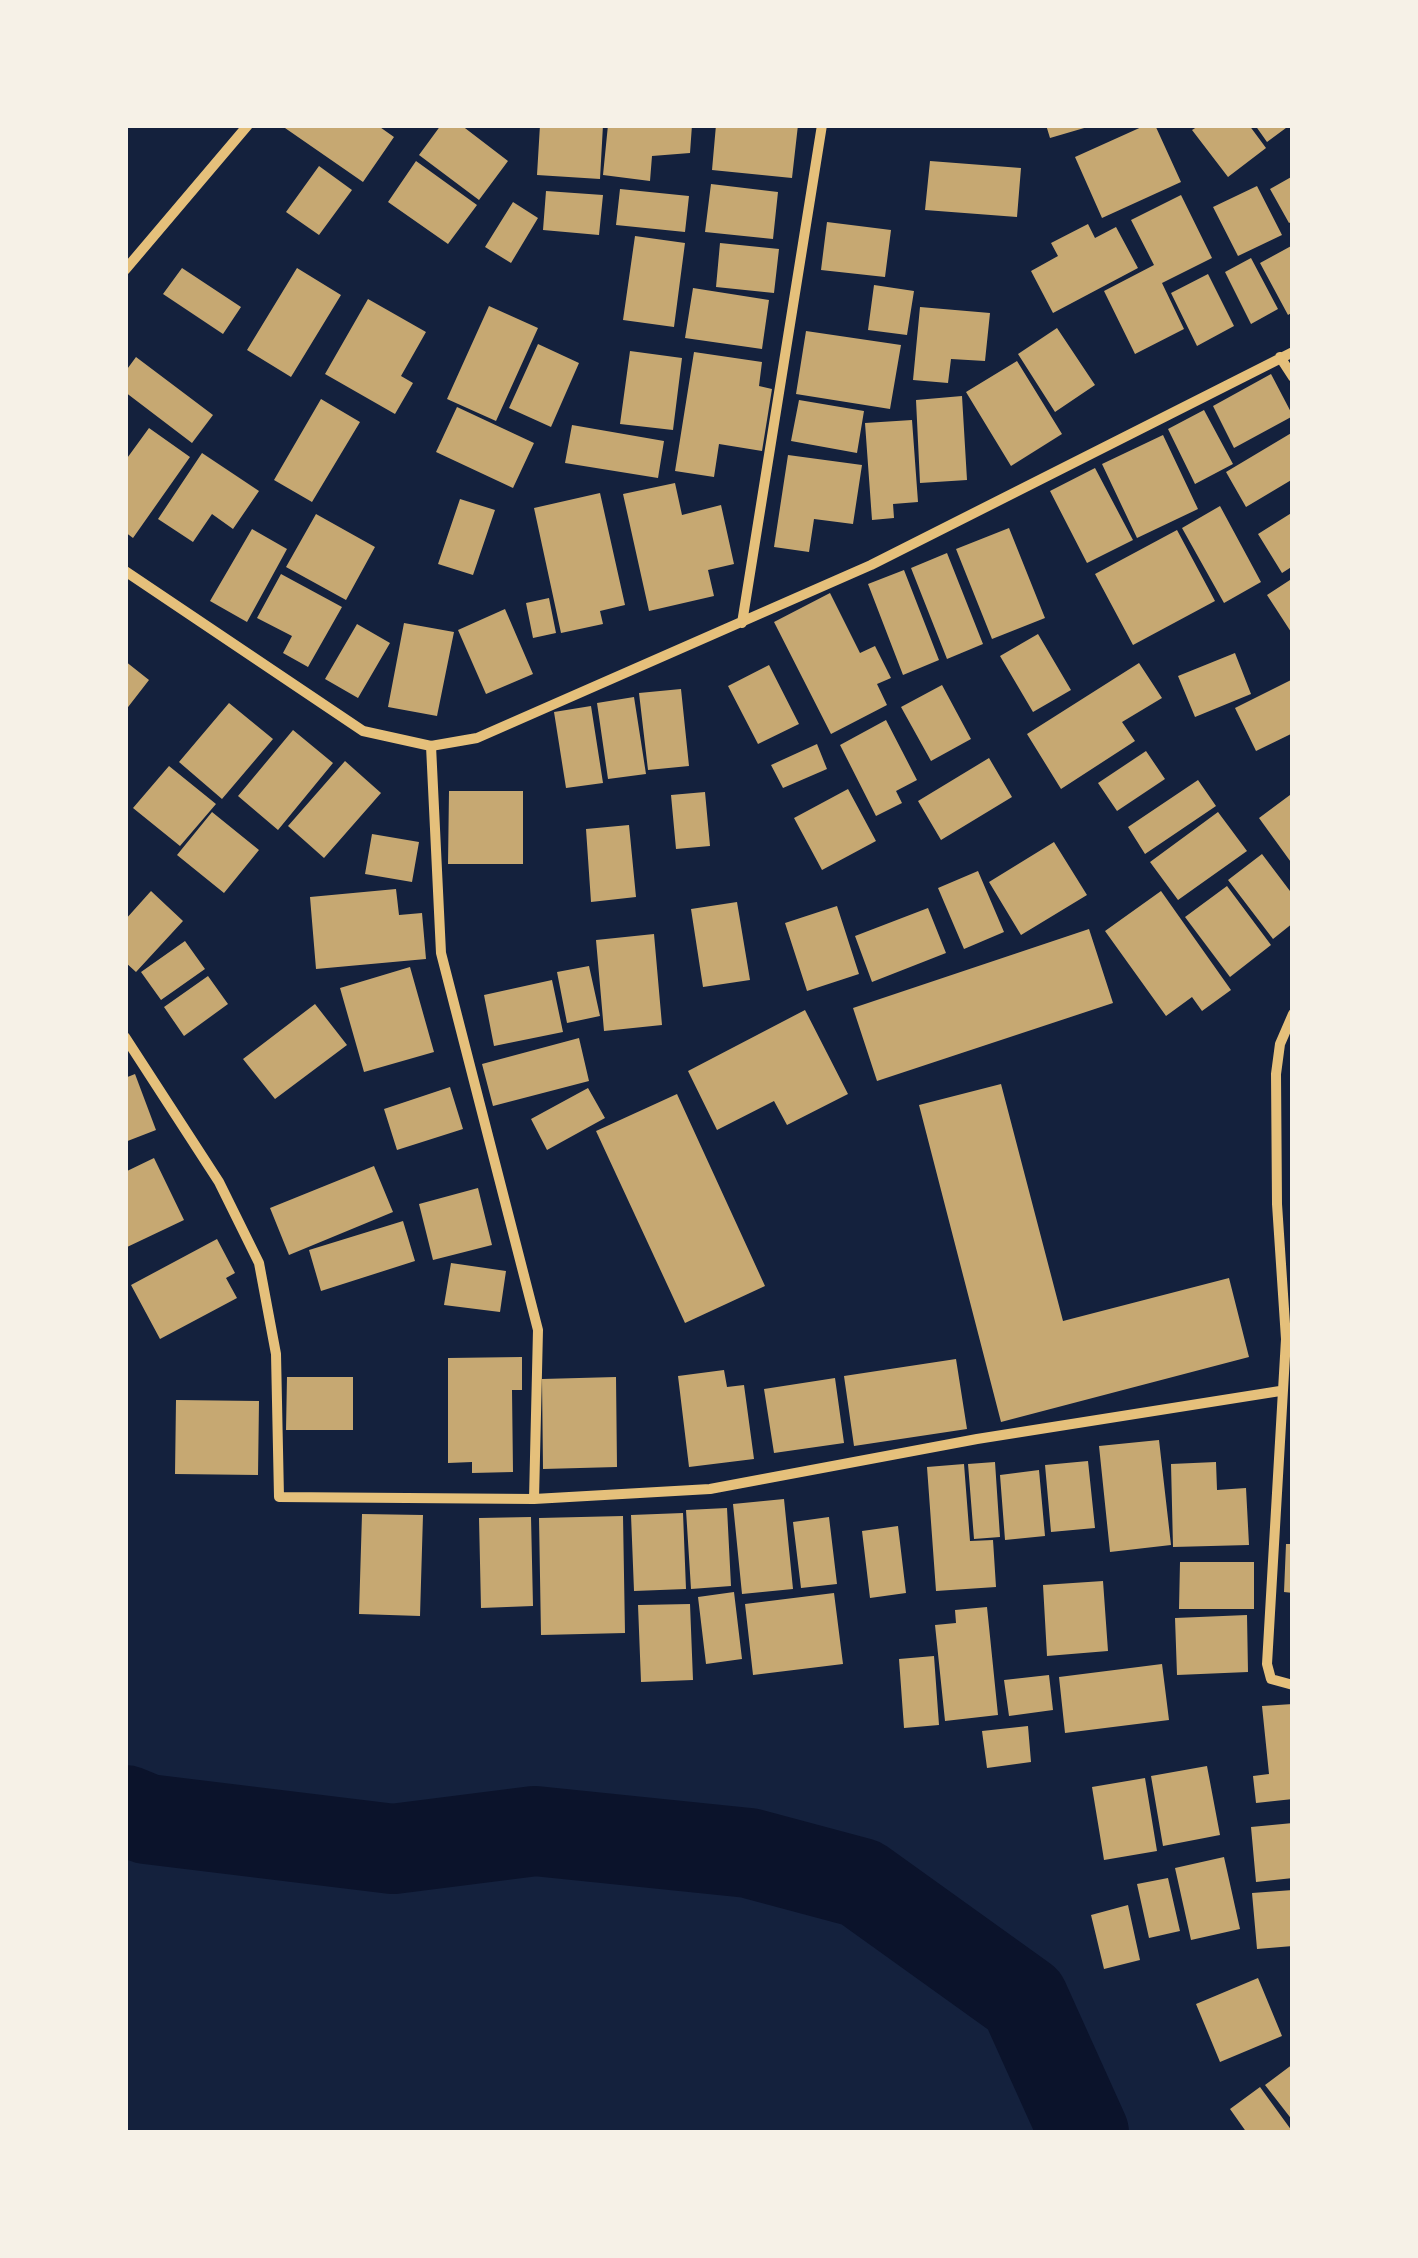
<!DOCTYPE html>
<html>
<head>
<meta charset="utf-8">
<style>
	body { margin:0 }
	#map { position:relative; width:1418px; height:2258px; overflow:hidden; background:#14213d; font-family:Lato,sans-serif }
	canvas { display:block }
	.frame { position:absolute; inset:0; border:128px solid #f6f1e7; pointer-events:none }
</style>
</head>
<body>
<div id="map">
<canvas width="1418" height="2258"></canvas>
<div class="frame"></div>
</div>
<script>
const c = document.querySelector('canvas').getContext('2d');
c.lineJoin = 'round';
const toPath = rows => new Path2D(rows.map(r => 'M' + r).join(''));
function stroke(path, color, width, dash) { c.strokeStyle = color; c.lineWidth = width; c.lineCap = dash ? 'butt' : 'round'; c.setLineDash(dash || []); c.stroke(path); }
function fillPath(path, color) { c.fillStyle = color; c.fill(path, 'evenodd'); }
stroke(toPath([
	[125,1810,147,1819,393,1849,535,1831,749,1853,861,1883,1024,2000,1084,2133]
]), '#0b132b', 90);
fillPath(toPath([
	[288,125,377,125,394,137,363,182,285,128],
	[441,125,461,125,508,161,479,200,419,155],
	[540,125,603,125,600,179,537,175],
	[608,125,692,125,690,153,652,156,650,181,603,175],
	[716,125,798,125,792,178,712,170],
	[1046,125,1091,125,1091,126,1050,138],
	[1146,125,1155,125,1181,182,1102,218,1075,157],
	[1200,125,1249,125,1266,148,1228,177,1192,130],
	[1255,125,1290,125,1267,142],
	[416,161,477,205,448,244,388,202],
	[930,161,1021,168,1017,217,925,210],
	[319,166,352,190,319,235,286,212],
	[1293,176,1293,221,1289,223,1270,189],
	[711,184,778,192,773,239,705,232],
	[1257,186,1282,235,1238,256,1213,207],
	[620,189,689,196,685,232,616,225],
	[546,191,603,195,599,235,543,230],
	[1181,195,1212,258,1162,283,1184,329,1135,354,1104,291,1154,265,1131,220],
	[513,202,538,218,511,263,485,247],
	[827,222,891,230,885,277,821,270],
	[1088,224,1095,238,1116,227,1138,268,1053,313,1031,271,1058,256,1051,243],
	[635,236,685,243,674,327,623,320],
	[720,243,779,249,774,293,716,287],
	[1293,245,1293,312,1288,315,1260,263],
	[1251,258,1278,309,1251,324,1225,272],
	[182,268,241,307,223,334,163,294],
	[297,268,341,295,291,377,247,350],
	[1208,274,1234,326,1197,346,1171,293],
	[874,285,914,291,907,335,868,330],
	[693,288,769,300,762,349,685,338],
	[368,299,426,332,401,376,413,383,395,414,325,374],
	[489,306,538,328,496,421,447,399],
	[920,307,990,313,985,361,951,359,948,383,913,380],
	[1057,328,1095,385,1055,412,1018,354],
	[806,331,901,345,890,409,796,394],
	[538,344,579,363,551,427,509,408],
	[630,351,682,358,673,430,620,424],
	[694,352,762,362,759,386,772,389,762,451,719,444,714,477,675,471],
	[136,357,213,415,192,443,125,392,125,372],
	[1017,361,1062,434,1011,466,966,392],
	[1271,374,1293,416,1234,448,1213,406],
	[962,396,967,480,920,483,916,400],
	[321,399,360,422,312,502,274,480],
	[799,400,864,411,857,453,791,441],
	[457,407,534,443,513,488,436,452],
	[1204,410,1233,464,1195,484,1168,429],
	[912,420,918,502,893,504,894,518,872,520,865,423],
	[572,425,664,441,658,478,565,463],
	[149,428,190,457,133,538,125,532,125,461],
	[1293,432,1293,479,1246,507,1226,472],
	[1163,435,1198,509,1137,538,1102,464],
	[202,453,259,491,233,529,212,514,193,542,158,519],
	[788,455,862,465,853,524,814,519,809,552,774,547],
	[1095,468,1133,540,1087,563,1050,491],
	[675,483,682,515,721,505,734,564,708,570,714,596,649,611,623,494],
	[600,493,625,605,600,611,603,624,561,633,534,508],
	[460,499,495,510,473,575,438,564],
	[1220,506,1261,582,1224,603,1182,528],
	[1293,512,1293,566,1282,573,1258,534],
	[316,514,375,547,346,600,286,567],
	[1009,528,1045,618,992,639,956,549],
	[252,529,287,549,247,622,210,601],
	[1177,530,1215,601,1133,645,1095,574],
	[947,553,983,644,947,659,911,568],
	[904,570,939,660,903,675,868,584],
	[281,574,342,607,308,667,283,653,292,636,257,618],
	[1293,578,1293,635,1267,595],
	[830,593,860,653,875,646,891,678,877,684,887,705,831,734,774,622],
	[549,598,556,633,533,638,526,603],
	[505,609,533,674,486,694,458,630],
	[404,623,454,632,437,716,388,707],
	[357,624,390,643,358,698,325,679],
	[1038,634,1071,690,1033,712,1000,656],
	[1235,653,1251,694,1195,717,1178,676],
	[125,661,149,680,125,711],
	[1139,663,1162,698,1122,722,1135,741,1061,789,1027,734],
	[769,665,799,724,758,744,728,686],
	[1293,679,1293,733,1256,751,1235,708],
	[942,685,971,739,931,761,901,707],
	[681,689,689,766,648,770,639,693],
	[634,697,646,774,608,779,597,703],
	[229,703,273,739,222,799,179,762],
	[591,706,603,783,566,788,554,712],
	[886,720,917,780,896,791,902,803,876,816,840,745],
	[293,730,333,763,278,830,238,796],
	[817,744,827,769,783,788,771,765],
	[1146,751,1165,779,1117,811,1098,783],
	[989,758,1012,797,941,840,918,801],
	[345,761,381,793,324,858,288,826],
	[169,766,216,804,180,846,133,808],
	[1198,780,1216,806,1145,854,1128,827],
	[848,789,876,841,822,870,794,818],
	[449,791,523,791,523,864,448,864],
	[705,792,710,846,676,849,671,795],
	[1290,795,1293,799,1293,865,1259,818],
	[212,812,259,850,224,893,177,855],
	[1218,812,1247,851,1178,900,1150,862],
	[629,825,636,897,591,902,586,829],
	[372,834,419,842,412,882,365,874],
	[1054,842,1087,895,1021,935,989,882],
	[1262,854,1293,895,1293,923,1273,939,1228,880],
	[978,871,1004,932,964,949,938,888],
	[1227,886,1271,945,1230,977,1185,917],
	[396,889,399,915,422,913,426,959,316,969,310,897],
	[151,891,183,921,136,972,125,962,125,920],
	[1161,891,1231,990,1202,1011,1192,997,1166,1016,1105,931],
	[737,902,750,980,703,987,691,909],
	[837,906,859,974,807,991,785,923],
	[928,908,946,953,872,982,855,936],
	[1089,929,1113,1003,877,1081,853,1008],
	[654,934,662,1025,604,1031,596,940],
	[185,941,205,969,161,1000,141,972],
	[589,966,600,1016,567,1023,557,972],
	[410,967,434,1052,364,1072,340,988],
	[208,976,228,1004,184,1036,164,1007],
	[552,980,563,1032,494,1046,484,995],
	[315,1004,347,1045,275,1099,243,1059],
	[805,1010,848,1094,787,1125,774,1101,717,1130,688,1071],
	[579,1038,589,1081,493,1106,482,1064],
	[135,1074,156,1130,125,1142,125,1078],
	[1001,1084,1063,1321,1229,1278,1249,1357,1001,1422,919,1105],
	[450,1087,463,1129,397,1150,384,1109],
	[588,1088,605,1118,547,1150,531,1119],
	[677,1094,765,1286,685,1323,596,1131],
	[154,1158,184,1220,125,1248,125,1172],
	[374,1166,393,1212,289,1255,270,1208],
	[478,1188,492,1245,433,1260,419,1204],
	[403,1221,415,1261,321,1291,309,1250],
	[217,1239,235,1273,226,1278,237,1298,160,1339,131,1285],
	[451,1263,506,1271,500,1312,444,1305],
	[522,1357,522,1390,512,1390,513,1472,472,1473,472,1462,448,1463,448,1358],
	[956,1359,967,1429,854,1446,844,1376],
	[724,1370,727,1387,744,1385,754,1459,689,1467,678,1376],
	[287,1377,353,1377,353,1430,286,1430],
	[616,1377,617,1467,543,1469,542,1379],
	[835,1378,844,1443,774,1453,764,1389],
	[176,1400,259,1401,258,1475,175,1474],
	[1159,1440,1171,1545,1110,1552,1099,1446],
	[1088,1461,1095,1528,1051,1532,1045,1465],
	[995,1462,1000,1537,974,1539,968,1464],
	[1216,1462,1217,1490,1246,1488,1249,1545,1173,1547,1171,1464],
	[964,1464,970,1541,993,1540,996,1587,936,1591,927,1467],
	[1039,1470,1045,1536,1005,1540,1000,1475],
	[784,1499,793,1589,742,1594,733,1504],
	[727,1508,731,1586,691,1589,686,1510],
	[683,1513,686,1589,634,1591,631,1515],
	[362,1514,423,1515,420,1616,359,1614],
	[623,1516,625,1633,541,1635,539,1518],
	[531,1517,533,1606,481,1608,479,1518],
	[829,1517,837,1584,801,1588,793,1522],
	[898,1526,906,1593,870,1598,862,1531],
	[1286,1544,1293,1544,1293,1593,1284,1592],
	[1180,1562,1254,1562,1254,1609,1179,1609],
	[1103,1581,1108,1651,1047,1656,1043,1585],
	[734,1592,742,1659,706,1664,698,1597],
	[834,1593,843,1664,753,1675,745,1604],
	[690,1604,693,1680,641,1682,638,1605],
	[987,1607,998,1715,945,1721,935,1625,956,1623,955,1610],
	[1247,1615,1248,1672,1177,1675,1175,1618],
	[934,1656,939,1725,904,1728,899,1659],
	[1162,1664,1169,1720,1065,1733,1059,1677],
	[1049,1675,1053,1710,1009,1716,1004,1680],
	[1293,1704,1293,1799,1256,1803,1253,1776,1269,1774,1262,1706],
	[1028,1726,1031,1762,987,1768,982,1731],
	[1207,1766,1220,1835,1163,1846,1151,1776],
	[1145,1778,1157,1851,1104,1860,1092,1787],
	[1293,1823,1293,1878,1256,1882,1251,1827],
	[1224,1857,1240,1929,1191,1940,1175,1868],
	[1168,1878,1180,1931,1149,1938,1137,1884],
	[1293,1890,1293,1946,1257,1949,1252,1893],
	[1128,1905,1140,1960,1104,1969,1091,1915],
	[1258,1978,1282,2036,1220,2062,1196,2004],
	[1293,2064,1293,2121,1265,2085],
	[1260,2087,1292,2131,1289,2133,1247,2133,1230,2109]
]), '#c6a872');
stroke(toPath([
	[125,270,248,125],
	[1280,357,1293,377],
	[125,571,363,731,431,746,477,738,871,565,1293,352],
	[742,623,822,125],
	[431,746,441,953,538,1330,534,1499],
	[1293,1014,1280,1044,1276,1074,1277,1204,1286,1339,1267,1664,1271,1679,1293,1685],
	[125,1037,219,1182,259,1263,276,1354,279,1497,534,1499,710,1489,977,1439,1280,1391]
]), '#e5c07b', 10);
</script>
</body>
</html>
